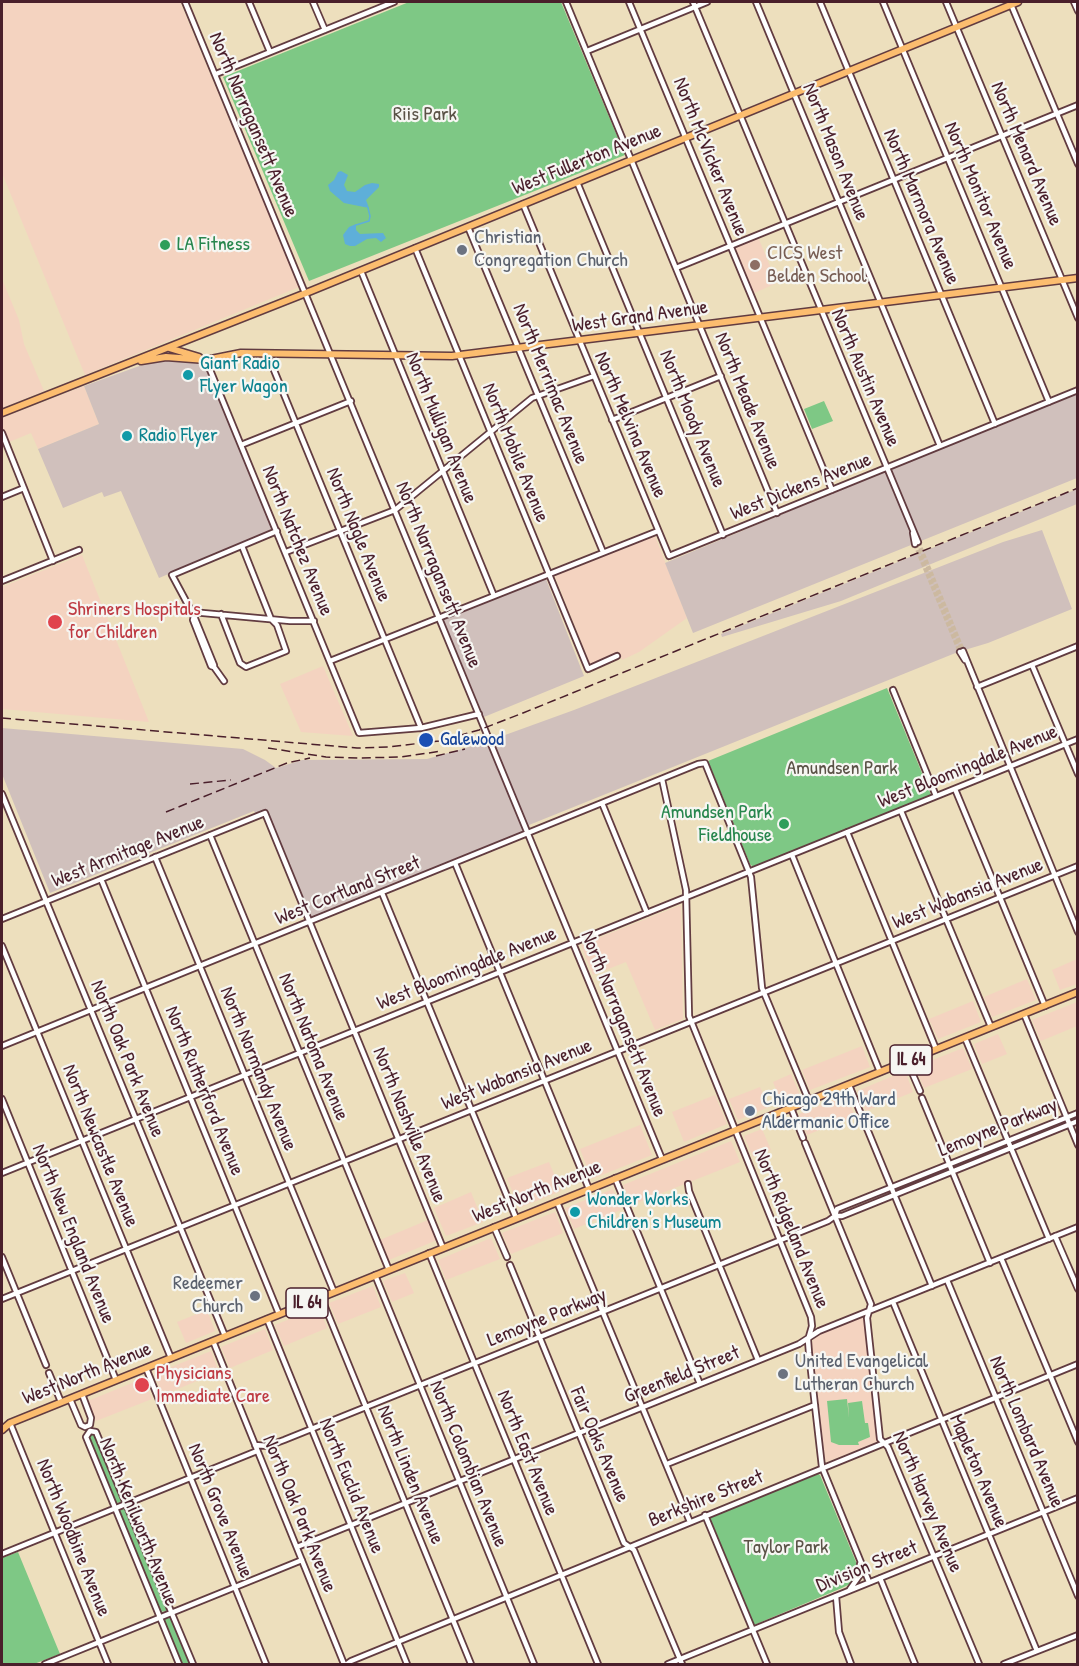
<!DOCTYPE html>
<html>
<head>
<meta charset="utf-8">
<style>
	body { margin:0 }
	#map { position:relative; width:1079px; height:1666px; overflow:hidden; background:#eddfbd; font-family:"Patrick Hand",sans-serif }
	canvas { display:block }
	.frame { position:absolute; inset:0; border:3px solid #4a1f2b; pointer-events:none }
</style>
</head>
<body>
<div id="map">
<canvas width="1079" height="1666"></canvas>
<div class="frame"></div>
</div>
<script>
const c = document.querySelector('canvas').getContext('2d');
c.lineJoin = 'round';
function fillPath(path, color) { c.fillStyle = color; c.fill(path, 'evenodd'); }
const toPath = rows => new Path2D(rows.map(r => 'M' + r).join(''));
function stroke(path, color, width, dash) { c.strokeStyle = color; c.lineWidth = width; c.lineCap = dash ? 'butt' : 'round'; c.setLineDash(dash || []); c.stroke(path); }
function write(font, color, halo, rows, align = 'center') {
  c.font = font + ' "Patrick Hand",sans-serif'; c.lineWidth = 4.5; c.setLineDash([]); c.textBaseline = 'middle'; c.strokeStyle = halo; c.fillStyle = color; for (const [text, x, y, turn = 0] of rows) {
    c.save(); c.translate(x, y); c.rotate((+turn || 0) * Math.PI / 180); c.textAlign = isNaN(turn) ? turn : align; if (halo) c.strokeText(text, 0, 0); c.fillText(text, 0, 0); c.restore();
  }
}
fillPath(toPath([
	[2,2,180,2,299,287,85,375,2,173],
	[758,237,777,283,752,294,733,247],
	[2,279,19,320,24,344,44,391,2,408],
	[84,386,99,424,38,449,31,433,2,445,2,418],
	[655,536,687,618,639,652,622,660,619,652,590,664,555,576],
	[82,555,149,722,2,709,2,587],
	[323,666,353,736,301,732,280,684],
	[681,905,683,1019,655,1030,626,962,593,975,581,945],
	[1077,959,1077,984,1060,990,1052,970],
	[1027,979,1036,1000,992,1017,984,997],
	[973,1001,981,1022,938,1039,929,1019],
	[1077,1002,1077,1026,1041,1041,1032,1020],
	[998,1034,1007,1054,982,1064,974,1044],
	[862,1046,870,1067,810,1090,802,1070],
	[963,1048,972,1069,924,1088,915,1067],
	[905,1071,913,1092,866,1111,857,1091],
	[791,1074,800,1095,781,1102,773,1082],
	[760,1087,769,1107,738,1120,729,1099],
	[715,1095,727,1124,684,1142,672,1112],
	[846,1095,855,1116,807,1135,799,1114],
	[640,1125,652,1155,592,1179,580,1149],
	[762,1129,771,1150,753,1157,744,1136],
	[731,1141,740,1162,632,1205,623,1185],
	[549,1162,561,1191,519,1208,507,1178],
	[613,1189,621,1210,574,1229,565,1208],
	[471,1192,483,1222,446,1236,434,1208],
	[555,1212,563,1233,511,1254,502,1233],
	[428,1220,437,1240,389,1260,380,1240],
	[491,1238,500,1259,446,1280,438,1260],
	[405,1273,414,1293,392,1302,383,1281],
	[373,1286,381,1307,338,1324,329,1303],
	[319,1307,327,1328,284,1346,275,1325],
	[207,1310,215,1331,186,1343,177,1322],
	[860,1318,863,1318,864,1322,877,1442,826,1462,823,1449,812,1343,815,1336],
	[265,1329,273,1350,230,1368,221,1347],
	[211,1351,219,1372,163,1395,154,1374],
	[144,1378,152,1399,96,1421,88,1401]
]), '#f4d3c0');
fillPath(toPath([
	[156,360,184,360,203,364,207,367,273,530,159,578,121,491,104,497,102,492,63,508,38,449,99,424,84,386],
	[1077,391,1077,478,693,633,665,563],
	[1077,489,1077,504,841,601,722,637,721,634],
	[1042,530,1072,609,988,643,958,652,529,825,530,830,307,922,264,815,257,817,254,811,50,893,2,774,2,728,243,749,265,760,276,768,302,760,427,759,483,743,574,710,1003,542],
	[546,579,584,676,484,717,443,620]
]), '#d0c0bc');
fillPath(toPath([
	[409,2,561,2,625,155,309,281,223,77],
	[824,401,833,421,812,429,804,409],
	[887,688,931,795,753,867,750,864,708,761],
	[847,1399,849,1418,848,1403,862,1401,865,1423,868,1423,870,1437,858,1442,859,1445,839,1445,831,1442,827,1401],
	[92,1432,95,1434,122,1499,121,1502,117,1503,115,1503,88,1437],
	[817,1473,820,1475,856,1562,856,1577,850,1584,842,1588,754,1625,710,1518,712,1516],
	[124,1508,126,1509,167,1609,166,1611,160,1612,119,1512,120,1509],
	[18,1552,60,1654,34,1664,2,1664,2,1558],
	[168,1617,171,1618,190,1664,182,1664,164,1621,165,1618]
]), '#7ec885');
fillPath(toPath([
	[341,171,348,175,344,185,347,191,355,192,365,185,372,183,379,184,379,187,366,200,369,208,344,203,330,191,328,185,334,180,338,172],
	[356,224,356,230,360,234,383,233,386,238,381,242,376,238,367,239,355,246,350,246,345,244,343,235,349,227]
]), '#5eafd9');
stroke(toPath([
	[356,225,369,221,370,216,368,208]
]), '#5eafd9', 1.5);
stroke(toPath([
	[918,542,963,651],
	[915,544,960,652]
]), '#ccb9a0', 4.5, [4.5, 2]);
const minor = toPath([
	[185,2,662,1159],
	[249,2,270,52],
	[313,2,325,30],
	[566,2,777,513],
	[629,2,832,490],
	[693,2,918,542],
	[756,2,940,446],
	[820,2,995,424],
	[883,2,1049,402],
	[946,2,1078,318],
	[1010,2,1078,164],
	[1074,2,1078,11],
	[587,51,707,2],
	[216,74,394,2],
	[577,182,723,535],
	[523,204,669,556,1078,390],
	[468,227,603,552],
	[415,248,588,669,617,656],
	[676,268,1078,105],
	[361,271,494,596],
	[269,353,269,358,421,728],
	[206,360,359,733,421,728,479,714],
	[612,420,721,376],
	[2,433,53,561],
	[241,445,351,401],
	[2,497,24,488],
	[913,533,915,544],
	[286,552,395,510,532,398,594,376],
	[2,581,79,550],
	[192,612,290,621,314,621],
	[221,614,240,663,246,667,286,651,277,625,271,619,242,546],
	[194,616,172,575,277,531],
	[194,616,214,665,214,667,211,666,193,620,194,616],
	[963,651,1078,932],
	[960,652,965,660],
	[330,661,658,531],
	[1032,665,1078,774],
	[214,667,224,681],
	[977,687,1078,646],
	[893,690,936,796],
	[662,779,686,890,689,1016,811,1317,812,1326,808,1340,809,1353,822,1467,869,1582],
	[955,789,1045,1006],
	[2,794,225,1336],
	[602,803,647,913],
	[901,811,991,1027],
	[847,832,936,1049],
	[210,835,389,1270],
	[792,855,880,1072],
	[155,857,334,1292],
	[455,863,589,1189],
	[101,879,279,1314],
	[382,893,516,1218],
	[2,919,265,813,443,1248],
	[2,946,171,1358],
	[1024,1014,1078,1145],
	[965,1038,1049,1239],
	[2,1046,698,764,705,763,751,877,762,988,809,1101],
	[907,1061,920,1091],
	[849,1085,932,1286],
	[922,1098,990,1263],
	[2,1099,116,1380],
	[791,1108,803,1138],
	[805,1143,871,1304,867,1318,880,1439,888,1447,979,1664],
	[2,1173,1078,739],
	[615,1178,700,1384],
	[688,1184,689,1191,758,1360],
	[557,1202,690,1522],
	[835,1216,842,1216,1078,1121],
	[494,1227,507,1257],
	[1055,1236,1078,1289],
	[429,1253,598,1664],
	[2,1257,46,1365],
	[1001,1258,1078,1442],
	[510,1265,624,1543,634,1550,682,1664],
	[375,1275,534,1664],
	[947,1280,1078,1596],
	[321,1297,471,1664],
	[2,1299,1078,866],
	[893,1302,1037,1651],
	[267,1319,407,1664],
	[213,1341,344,1664],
	[146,1368,266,1664],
	[49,1373,61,1402],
	[70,1399,81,1425,85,1427,90,1425,91,1418,82,1394],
	[10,1423,108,1664],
	[255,1445,268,1446,284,1440,828,1221,835,1216,837,1209,1078,1113],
	[667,1464,815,1405],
	[705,1515,767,1664],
	[297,1547,799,1344,819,1331,1078,1227],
	[2,1554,257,1451],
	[880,1578,915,1664],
	[850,1589,860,1575,860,1564],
	[836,1596,839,1632,851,1664],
	[45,1664,302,1560],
	[179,1664,86,1437,90,1431,96,1432,193,1664],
	[347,1664,351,1661,1078,1364],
	[668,1664,1078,1498],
	[1004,1664,1078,1635]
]);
const major = toPath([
	[169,348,199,357],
	[141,361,166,357,206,360,241,353,452,356,1078,278],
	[2,413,311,291,1018,2],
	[2,1430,10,1423,1078,992]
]);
stroke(minor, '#623c41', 8);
stroke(major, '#623c41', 9);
stroke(minor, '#fff', 4.5);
stroke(major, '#fcbd6f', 6);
stroke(toPath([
	[2,718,357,748,388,747,439,741,479,730,523,713,1078,488],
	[268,748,326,757,359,758,401,757,442,751],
	[436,756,465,749],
	[190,784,231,780],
	[166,812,287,763,310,758]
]), '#4a1f2b', 1.5, [9, 4.5]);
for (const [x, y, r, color] of [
	[165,245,6,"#2e9e5b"],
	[462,250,6,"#6b7280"],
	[755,265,6,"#8d6e63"],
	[188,375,6,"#0f9aa8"],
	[127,436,6,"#0f9aa8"],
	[55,622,8,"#e0444e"],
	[426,740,8,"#1a4fb4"],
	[784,824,6,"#2e9e5b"],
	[750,1111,6,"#5c6f8a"],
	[575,1212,6,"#0f9aa8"],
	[255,1296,6,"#6b7280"],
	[783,1374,6,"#6b7280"],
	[142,1385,8,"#e0444e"]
]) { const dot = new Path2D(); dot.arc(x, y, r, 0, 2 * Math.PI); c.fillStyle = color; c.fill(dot); stroke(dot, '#f6f6f2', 2); }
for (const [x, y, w] of [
	[911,1060,42],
	[307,1303,42]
]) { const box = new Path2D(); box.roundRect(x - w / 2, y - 15, w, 30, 4.5); c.fillStyle = '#f6f6f2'; c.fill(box); stroke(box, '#4a1f2b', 1.5); }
write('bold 18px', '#4a1f2b', null, [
	["IL 64",911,1060],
	["IL 64",307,1303]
]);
write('20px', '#5a5246', '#f6f6f2', [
	["Riis Park",425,115],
	["Amundsen Park",842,769],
	["Taylor Park",786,1548]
]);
write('20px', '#4a1f2b', '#f6f6f2', [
	["North Narragansett Avenue",253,125,67],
	["North Mason Avenue",835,152,68],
	["North Menard Avenue",1026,154,67],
	["North McVicker Avenue",710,157,68],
	["West Fullerton Avenue",587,160,-22],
	["North Monitor Avenue",980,196,67],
	["North Marmora Avenue",921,207,67],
	["West Grand Avenue",640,317,-8],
	["North Austin Avenue",865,378,67],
	["North Merrimac Avenue",550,384,68],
	["North Meade Avenue",747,401,68],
	["North Moody Avenue",692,419,68],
	["North Melvina Avenue",630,425,67],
	["North Mulligan Avenue",441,428,68],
	["North Mobile Avenue",515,453,68],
	["West Dickens Avenue",801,487,-22],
	["North Nagle Avenue",358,535,68],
	["North Natchez Avenue",297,541,68],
	["North Narragansett Avenue",438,575,68],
	["West Bloomingdale Avenue",968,767,-22],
	["West Armitage Avenue",128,852,-22],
	["West Cortland Street",348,891,-22],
	["West Wabansia Avenue",968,894,-22],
	["West Bloomingdale Avenue",467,969,-22],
	["North Narragansett Avenue",623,1024,68],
	["North Natoma Avenue",313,1047,68],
	["North Oak Park Avenue",127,1059,68],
	["North Normandy Avenue",258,1069,68],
	["West Wabansia Avenue",517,1075,-22],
	["North Rutherford Avenue",204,1091,68],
	["North Nashville Avenue",409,1125,68],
	["Lemoyne Parkway",998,1128,-22],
	["North Newcastle Avenue",100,1146,68],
	["West North Avenue",537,1192,-22],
	["North Ridgeland Avenue",791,1229,68],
	["North New England Avenue",73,1234,68],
	["Lemoyne Parkway",547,1318,-22],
	["West North Avenue",87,1374,-22],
	["Greenfield Street",682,1375,-22],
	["North Lombard Avenue",1026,1432,67],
	["Fair Oaks Avenue",599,1445,67],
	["North East Avenue",527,1453,68],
	["North Colombian Avenue",468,1464,68],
	["Mapleton Avenue",978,1471,67],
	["North Linden Avenue",410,1475,68],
	["North Euclid Avenue",351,1486,68],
	["Berkshire Street",706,1499,-22],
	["North Harvey Avenue",927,1502,67],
	["North Grove Avenue",220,1511,68],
	["North Oak Park Avenue",299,1514,68],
	["North Kenilworth Avenue",138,1522,68],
	["North Woodbine Avenue",73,1538,68],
	["Division Street",867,1567,-22]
]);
write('20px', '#5b616d', '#f6f6f2', [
	["Christian",474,238],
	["Congregation Church",474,261],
	["Redeemer",243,1284,"right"],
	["Church",243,1307,"right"],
	["United Evangelical",795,1362],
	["Lutheran Church",795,1385]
], 'left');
write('20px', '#27864d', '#f6f6f2', [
	["LA Fitness",177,245],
	["Amundsen Park",772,813,"right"],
	["Fieldhouse",772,836,"right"]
], 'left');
write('20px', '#785e54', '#f6f6f2', [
	["CICS West",767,254],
	["Belden School",767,277]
], 'left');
write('20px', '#0d838f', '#f6f6f2', [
	["Giant Radio",200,364],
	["Flyer Wagon",200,387],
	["Radio Flyer",139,436],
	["Wonder Works",587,1200],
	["Children's Museum",587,1223]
], 'left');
write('20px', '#be3a42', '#f6f6f2', [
	["Shriners Hospitals",68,610],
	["for Children",68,633],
	["Physicians",156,1374],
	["Immediate Care",156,1397]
], 'left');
write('20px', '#164399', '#f6f6f2', [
	["Galewood",440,740]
], 'left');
write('20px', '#4e5e75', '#f6f6f2', [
	["Chicago 29th Ward",762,1100],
	["Aldermanic Office",762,1123]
], 'left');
</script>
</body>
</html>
